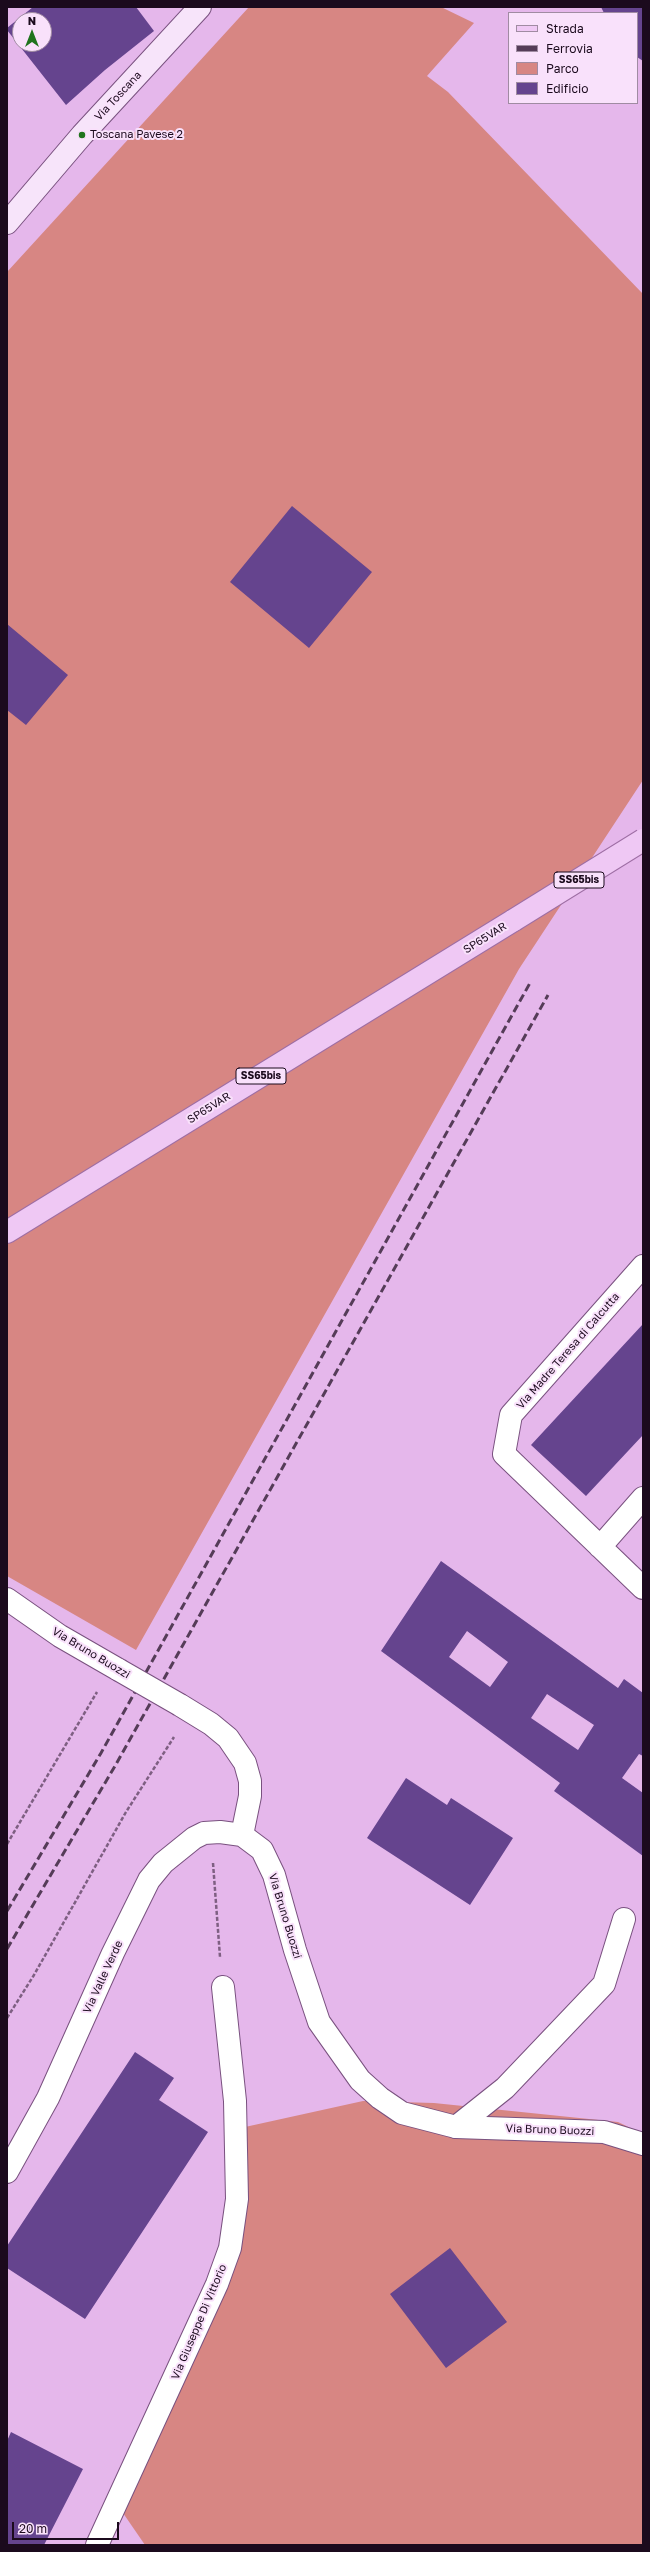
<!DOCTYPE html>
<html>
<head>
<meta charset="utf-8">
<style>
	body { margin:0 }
	#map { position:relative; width:650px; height:2552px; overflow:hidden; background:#e5b7eb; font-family:"Golos Text",sans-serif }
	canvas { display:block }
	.frame { position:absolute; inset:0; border:8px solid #1b0a1d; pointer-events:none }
	.legend { position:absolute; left:508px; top:12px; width:130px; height:92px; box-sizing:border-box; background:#f9e1fb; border:1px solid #a08ba2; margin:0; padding:5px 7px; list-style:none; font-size:12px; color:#1b0a1d }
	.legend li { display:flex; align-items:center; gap:8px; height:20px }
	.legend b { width:20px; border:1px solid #a08ba2 }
	.north { position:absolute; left:12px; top:12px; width:40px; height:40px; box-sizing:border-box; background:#f9e1fb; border:1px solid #a08ba2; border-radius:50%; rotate:0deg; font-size:11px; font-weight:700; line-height:16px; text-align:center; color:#1b0a1d }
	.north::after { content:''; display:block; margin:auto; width:14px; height:18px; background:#20741e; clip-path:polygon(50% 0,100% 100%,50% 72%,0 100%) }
	.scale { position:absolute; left:12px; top:2522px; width:107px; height:18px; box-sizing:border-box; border:2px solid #1b0a1d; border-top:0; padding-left:5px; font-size:12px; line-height:14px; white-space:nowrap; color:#1b0a1d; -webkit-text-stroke:3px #f9e1fb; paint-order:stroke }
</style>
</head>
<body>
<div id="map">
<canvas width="650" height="2552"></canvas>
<div class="frame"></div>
<ul class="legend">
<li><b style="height:5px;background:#efc8f4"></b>Strada</li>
<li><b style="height:5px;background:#553c58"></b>Ferrovia</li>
<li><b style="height:11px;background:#d78683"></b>Parco</li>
<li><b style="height:11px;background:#65448e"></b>Edificio</li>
</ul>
<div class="north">N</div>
<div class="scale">20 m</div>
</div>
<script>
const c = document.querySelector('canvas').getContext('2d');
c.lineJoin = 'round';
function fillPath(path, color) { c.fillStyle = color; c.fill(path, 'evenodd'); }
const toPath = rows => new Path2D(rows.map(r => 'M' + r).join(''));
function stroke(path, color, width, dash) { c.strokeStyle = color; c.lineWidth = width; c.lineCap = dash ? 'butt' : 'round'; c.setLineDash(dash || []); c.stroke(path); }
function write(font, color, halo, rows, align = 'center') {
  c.font = font + ' "Golos Text",sans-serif'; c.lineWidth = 4; c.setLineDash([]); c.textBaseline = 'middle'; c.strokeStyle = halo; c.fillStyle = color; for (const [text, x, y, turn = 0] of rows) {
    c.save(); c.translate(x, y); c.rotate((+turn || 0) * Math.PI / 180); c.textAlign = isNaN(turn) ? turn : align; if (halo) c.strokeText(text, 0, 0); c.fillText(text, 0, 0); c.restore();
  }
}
fillPath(toPath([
	[249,7,441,7,474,23,427,76,448,92,643,294,643,780,519,969,136,1650,7,1576,7,272],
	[363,2101,434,2103,618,2122,643,2134,643,2545,145,2545,123,2513,169,2401,214,2317,238,2239,245,2127]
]), '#d78683');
fillPath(toPath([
	[33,7,136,7,154,31,105,70,66,105,7,30,7,28],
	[20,20,44,20,44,44,20,44],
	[601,7,643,7,643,61,637,57,637,13,604,13],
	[292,506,372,572,309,648,230,582],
	[7,624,68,675,26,725,7,710],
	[643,1324,643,1435,586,1496,531,1445],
	[441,1561,618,1688,624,1679,643,1693,643,1756,639,1754,622,1778,643,1793,643,1856,554,1791,560,1783,381,1651],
	[467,1631,508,1662,490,1687,449,1657],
	[547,1694,594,1725,578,1750,531,1718],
	[406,1778,447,1805,451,1798,513,1838,470,1905,367,1838],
	[135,2052,174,2078,159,2100,208,2132,85,2319,7,2268,7,2246],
	[450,2248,507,2322,446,2368,390,2294],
	[11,2432,83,2469,44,2545,7,2545,7,2441]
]), '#65448e');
const minor = toPath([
	[643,1266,511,1415,504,1454,643,1588],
	[600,1547,643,1498],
	[7,1599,60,1636,119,1670],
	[180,1705,211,1724,228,1738,245,1763,250,1781,250,1796,242,1835],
	[456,2127,505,2088,604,1984,624,1919],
	[97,2545,217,2284,230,2248,237,2199,235,2101,223,1987]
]);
const tertiary = toPath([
	[7,2172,48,2098,113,1953,149,1880,163,1863,194,1838,204,1833,220,1832,242,1835,262,1850,274,1875,295,1950,319,2022,360,2080,380,2098,402,2113,456,2127,604,2132,643,2144]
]);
const secondary = toPath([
	[7,223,82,135,200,7]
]);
const primary = toPath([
	[7,1232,514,920]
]);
stroke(minor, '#79517f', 24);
stroke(tertiary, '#79517f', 24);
stroke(secondary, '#79517f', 24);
stroke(primary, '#9e6ea4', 24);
stroke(toPath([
	[7,1844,97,1692],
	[213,1863,220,1957],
	[7,2018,34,1975,126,1812,174,1737]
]), '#7e5f82', 2.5, [4, 2]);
stroke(minor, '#fff', 22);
stroke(tertiary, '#fff', 22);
stroke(secondary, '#f7e4fa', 22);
stroke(primary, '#efc8f4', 22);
stroke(toPath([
	[7,1911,101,1753,530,983],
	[7,1949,115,1766,548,995]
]), '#553c58', 3, [8, 4]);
const minorBridge = toPath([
	[119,1670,180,1705]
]);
const primaryBridge = toPath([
	[514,920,643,840]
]);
stroke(minorBridge, '#79517f', 24, []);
stroke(primaryBridge, '#9e6ea4', 24, []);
stroke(minorBridge, '#fff', 22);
stroke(primaryBridge, '#efc8f4', 22);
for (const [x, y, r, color] of [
	[82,135,4,"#20741e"]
]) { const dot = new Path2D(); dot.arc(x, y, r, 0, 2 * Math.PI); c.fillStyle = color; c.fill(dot); stroke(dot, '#f9e1fb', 1.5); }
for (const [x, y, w] of [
	[579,880,50],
	[261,1076,50]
]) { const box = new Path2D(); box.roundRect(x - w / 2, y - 8, w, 16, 3); c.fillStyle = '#f9e1fb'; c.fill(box); stroke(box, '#1b0a1d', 1); }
write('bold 10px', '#1b0a1d', null, [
	["SS65bis",579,880],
	["SS65bis",261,1076]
]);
write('11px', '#1b0a1d', '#f9e1fb', [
	["Via Toscana",118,96,-47],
	["SP65VAR",485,938,-32],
	["SP65VAR",209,1108,-32],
	["Via Madre Teresa di Calcutta",568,1351,-49],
	["Via Bruno Buozzi",91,1653,31],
	["Via Bruno Buozzi",285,1916,73],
	["Via Valle Verde",103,1977,-65],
	["Via Bruno Buozzi",550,2130,2],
	["Via Giuseppe Di Vittorio",199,2322,-67]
]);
write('11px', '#1b0a1d', '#f9e1fb', [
	["Toscana Pavese 2",90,135]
], 'left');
</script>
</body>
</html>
